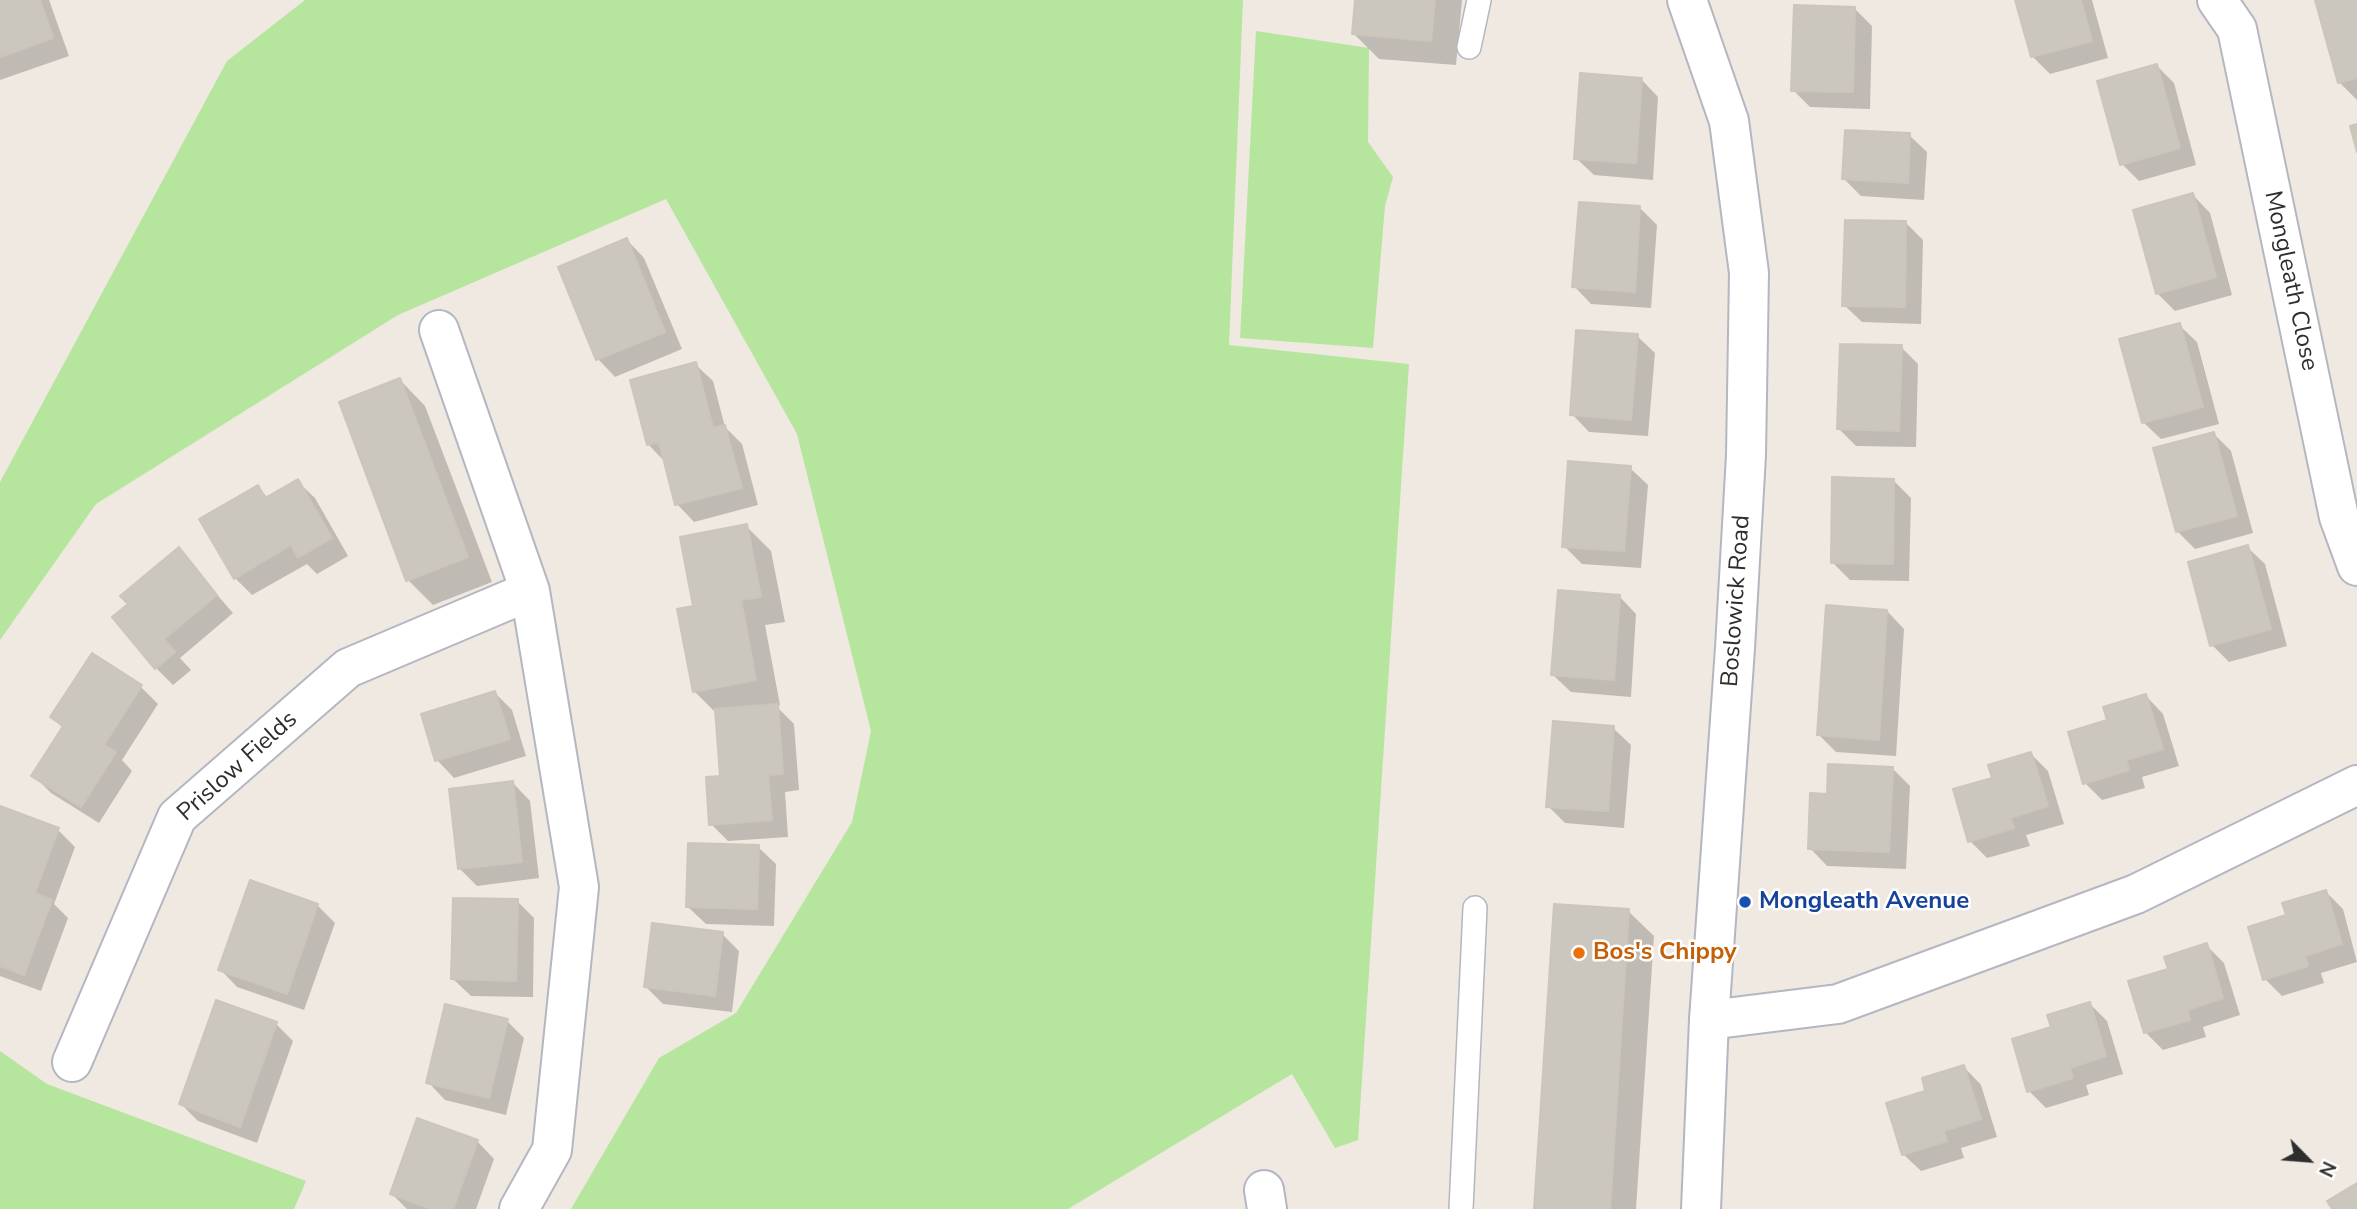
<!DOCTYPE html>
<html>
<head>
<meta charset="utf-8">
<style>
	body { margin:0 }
	#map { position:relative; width:2357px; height:1209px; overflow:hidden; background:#efe9e1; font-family:"Nunito Sans",sans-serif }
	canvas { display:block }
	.north { position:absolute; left:2273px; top:1125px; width:70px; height:70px; -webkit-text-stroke:5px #fff; paint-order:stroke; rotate:115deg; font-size:19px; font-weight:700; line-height:28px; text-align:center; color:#2e2e2e }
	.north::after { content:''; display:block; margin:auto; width:24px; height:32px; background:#2e2e2e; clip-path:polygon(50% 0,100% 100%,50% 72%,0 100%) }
</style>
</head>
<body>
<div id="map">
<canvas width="2357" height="1209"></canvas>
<div class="north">N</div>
</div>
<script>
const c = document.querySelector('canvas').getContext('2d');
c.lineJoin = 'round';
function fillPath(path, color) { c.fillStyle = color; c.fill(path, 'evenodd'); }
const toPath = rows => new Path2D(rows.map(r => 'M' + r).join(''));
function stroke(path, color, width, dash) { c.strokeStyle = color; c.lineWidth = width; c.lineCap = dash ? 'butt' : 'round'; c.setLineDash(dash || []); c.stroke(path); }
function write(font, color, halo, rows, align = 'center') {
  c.font = font + ' "Nunito Sans",sans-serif'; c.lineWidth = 5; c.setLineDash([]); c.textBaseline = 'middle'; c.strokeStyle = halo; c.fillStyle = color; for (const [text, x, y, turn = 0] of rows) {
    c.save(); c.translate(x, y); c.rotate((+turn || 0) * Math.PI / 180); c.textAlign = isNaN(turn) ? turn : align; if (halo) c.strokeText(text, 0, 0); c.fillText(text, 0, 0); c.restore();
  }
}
fillPath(toPath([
	[305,0,1243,0,1229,345,1409,364,1358,1140,1335,1148,1292,1074,1068,1209,571,1209,659,1058,736,1013,852,822,871,731,797,434,666,199,398,315,96,504,0,640,0,482,227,61],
	[1256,31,1369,48,1368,142,1393,177,1385,206,1373,348,1240,338],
	[0,1051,47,1084,306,1181,294,1209,0,1209]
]), '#b6e59e');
fillPath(toPath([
	[0,0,49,0,69,56,0,80],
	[1357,0,1462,0,1456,65,1379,59,1354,34],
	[2017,0,2092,0,2108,58,2050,74,2032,56],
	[2319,0,2357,0,2357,100,2339,82],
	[1855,9,1872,26,1870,109,1810,107,1793,90],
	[2157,66,2174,83,2196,165,2139,181,2122,164],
	[1641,79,1658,97,1653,180,1594,175,1576,158],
	[1909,135,1927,152,1924,200,1861,196,1844,179],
	[2193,195,2210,213,2232,295,2175,311,2157,293],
	[1640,208,1657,225,1651,308,1591,304,1574,286],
	[1906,223,1923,240,1921,324,1862,322,1844,305],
	[627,240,644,258,682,349,615,377,598,359,560,268],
	[2179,325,2197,342,2219,424,2161,439,2143,422],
	[1637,336,1655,353,1648,436,1589,432,1572,414],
	[1901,347,1918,364,1916,447,1856,446,1839,429],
	[695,364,713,381,725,427,742,444,758,505,694,522,677,504,665,462,648,444],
	[400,380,425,406,492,582,433,605,408,580],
	[2214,434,2231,451,2253,533,2195,549,2178,532],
	[1630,468,1648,485,1641,568,1582,564,1564,546],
	[297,481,315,498,348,556,317,574,307,564,252,595,235,578,258,487,268,498],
	[1894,481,1911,498,1909,581,1850,580,1832,562],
	[746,526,771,551,785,622,765,625,780,705,776,706,794,724,799,790,785,792,788,837,728,841,711,824,722,778,717,714,694,691,695,607],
	[2247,547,2265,564,2287,646,2229,662,2212,645],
	[178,550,233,613,180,658,191,670,173,685,156,668,130,604],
	[1619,596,1636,614,1631,697,1571,692,1553,675],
	[1887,611,1904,629,1896,756,1836,752,1818,734],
	[92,655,141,687,158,704,122,760,132,771,99,823,51,793,33,775,63,728,52,717],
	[495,693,512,710,526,756,454,778,437,760],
	[2146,696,2163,714,2179,766,2142,777,2145,788,2102,800,2085,783,2109,721],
	[1613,728,1631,745,1624,828,1565,823,1548,806],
	[2031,754,2048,771,2064,824,2026,835,2030,846,1987,858,1970,841,1994,779],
	[1893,769,1910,786,1906,869,1827,866,1810,848],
	[513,783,530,801,539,878,477,886,460,869],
	[0,810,58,830,75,847,54,904,68,918,41,991,0,976],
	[758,847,776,864,774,926,706,924,688,907],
	[2326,892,2343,909,2357,962,2321,973,2324,983,2282,996,2265,979,2288,917],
	[517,901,534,918,533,997,471,996,453,979],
	[317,905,335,923,304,1010,237,987,220,969],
	[1628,911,1654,936,1636,1209,1536,1209],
	[722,934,739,951,732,1012,663,1004,646,987],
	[2206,945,2224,963,2240,1015,2203,1027,2206,1037,2163,1050,2146,1033,2170,970],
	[2090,1004,2107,1021,2123,1074,2086,1085,2089,1095,2046,1108,2029,1091,2053,1028],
	[507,1021,524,1038,506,1115,445,1100,428,1082],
	[276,1024,293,1041,257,1143,198,1121,181,1104],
	[1964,1067,1981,1085,1997,1137,1961,1148,1964,1158,1921,1171,1903,1154,1928,1092],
	[477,1141,494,1159,476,1209,407,1209,392,1194]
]), '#0003');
const building = toPath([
	[0,0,40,0,53,38,0,57,0,0],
	[1355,0,1435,0,1431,41,1352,34,1355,0],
	[2015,0,2081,0,2092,41,2031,57,2015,0],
	[2315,0,2357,0,2357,78,2338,83,2315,0],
	[1794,5,1855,7,1853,92,1791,91,1794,5],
	[2157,64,2180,148,2120,165,2097,81,2157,64],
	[1580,73,1642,78,1636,163,1574,159,1580,73],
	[2357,124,2357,152,2350,126,2357,124],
	[1845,130,1910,133,1908,183,1842,179,1845,130],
	[2193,193,2216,277,2156,294,2133,210,2193,193],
	[1579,202,1640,206,1635,292,1572,287,1579,202],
	[1845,220,1906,221,1905,307,1842,306,1845,220],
	[627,238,665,332,596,360,558,267,627,238],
	[2180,323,2203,407,2142,423,2119,339,2180,323],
	[1576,330,1638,334,1631,420,1570,415,1576,330],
	[1840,344,1902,345,1899,431,1837,429,1840,344],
	[696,362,713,428,725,425,742,488,675,505,659,442,647,445,630,380,696,362],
	[400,378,468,557,406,581,339,402,400,378],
	[2214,432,2237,516,2176,532,2153,448,2214,432],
	[1568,461,1631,466,1624,551,1562,547,1568,461],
	[1832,477,1894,479,1893,564,1831,563,1832,477],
	[298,479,332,538,298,558,291,545,234,579,199,519,258,485,265,498,298,479],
	[747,524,761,597,741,600,756,680,693,692,677,609,693,606,680,537,747,524],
	[2248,545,2271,629,2210,646,2188,562,2248,545],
	[179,547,217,595,164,639,175,652,155,669,112,617,128,604,120,596,179,547],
	[1558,590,1620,595,1614,680,1551,675,1558,590],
	[1826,605,1887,610,1879,740,1817,735,1826,605],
	[92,653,142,685,104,745,116,752,81,807,31,776,63,726,50,717,92,653],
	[495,691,510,739,435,761,421,714,495,691],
	[2146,694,2163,749,2126,760,2129,770,2083,784,2068,732,2107,720,2103,707,2146,694],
	[778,704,783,774,768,775,772,820,709,825,706,777,720,776,715,709,778,704],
	[1553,721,1614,726,1608,811,1546,807,1553,721],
	[2031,752,2048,806,2010,818,2014,828,1968,842,1953,789,1992,778,1988,765,2031,752],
	[1828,764,1893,767,1889,852,1808,849,1810,793,1827,794,1828,764],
	[513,781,522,862,458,869,449,789,513,781],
	[0,806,59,828,35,893,52,900,24,975,0,966,0,806],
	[688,843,759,845,757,909,686,907,688,843],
	[250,880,318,904,287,994,218,970,250,880],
	[2326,890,2342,944,2305,956,2308,966,2263,980,2248,927,2286,915,2282,903,2326,890],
	[453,898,518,899,516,981,451,979,453,898],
	[1554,904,1629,909,1610,1209,1534,1209,1554,904],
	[652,923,723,932,715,996,644,987,652,923],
	[2207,943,2223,998,2187,1010,2190,1020,2144,1033,2128,981,2168,969,2164,957,2207,943],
	[216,1000,277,1022,240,1127,179,1104,216,1000],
	[2090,1002,2106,1056,2070,1068,2073,1078,2027,1092,2012,1039,2051,1027,2047,1015,2090,1002],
	[445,1004,508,1019,489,1098,426,1083,445,1004],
	[1964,1065,1981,1119,1944,1131,1947,1141,1902,1155,1886,1103,1925,1091,1922,1078,1964,1065],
	[417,1118,478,1140,453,1209,431,1209,390,1194,417,1118],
	[2357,1183,2357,1209,2332,1209,2327,1201,2357,1183]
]);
fillPath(building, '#cbc7bf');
stroke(building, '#cbc5ba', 2);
const lane = toPath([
	[1469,47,1479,0],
	[1461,1209,1475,908]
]);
const street = toPath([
	[2217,0,2237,29,2339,517,2357,566],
	[439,330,530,591,579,887,552,1150,519,1209],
	[1709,1020,1838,1004,2136,894,2357,785],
	[72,1062,177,817,348,668,530,591],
	[1264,1190,1267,1209]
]);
const secondary = toPath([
	[1687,0,1729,121,1749,273,1746,455,1735,648,1709,1020,1701,1209]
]);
stroke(lane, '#b4b7c1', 26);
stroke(street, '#b4b7c1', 42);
stroke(secondary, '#b4b7c1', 42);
stroke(lane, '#fff', 23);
stroke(street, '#fff', 38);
stroke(secondary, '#fff', 38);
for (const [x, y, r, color] of [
	[1745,902,7,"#1a4fb4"],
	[1579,953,7,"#e8710a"]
]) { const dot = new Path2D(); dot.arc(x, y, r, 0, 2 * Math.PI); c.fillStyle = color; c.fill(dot); stroke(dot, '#fff', 2.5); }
write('24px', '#2e2e2e', '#fff', [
	["Mongleath Close",2290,281,78],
	["Boslowick Road",1737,601,-86],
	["Prislow Fields",238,767,-42]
]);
write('bold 24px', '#164399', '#fff', [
	["Mongleath Avenue",1759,902]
], 'left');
write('bold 24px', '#c56008', '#fff', [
	["Bos's Chippy",1593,953]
], 'left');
</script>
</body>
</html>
